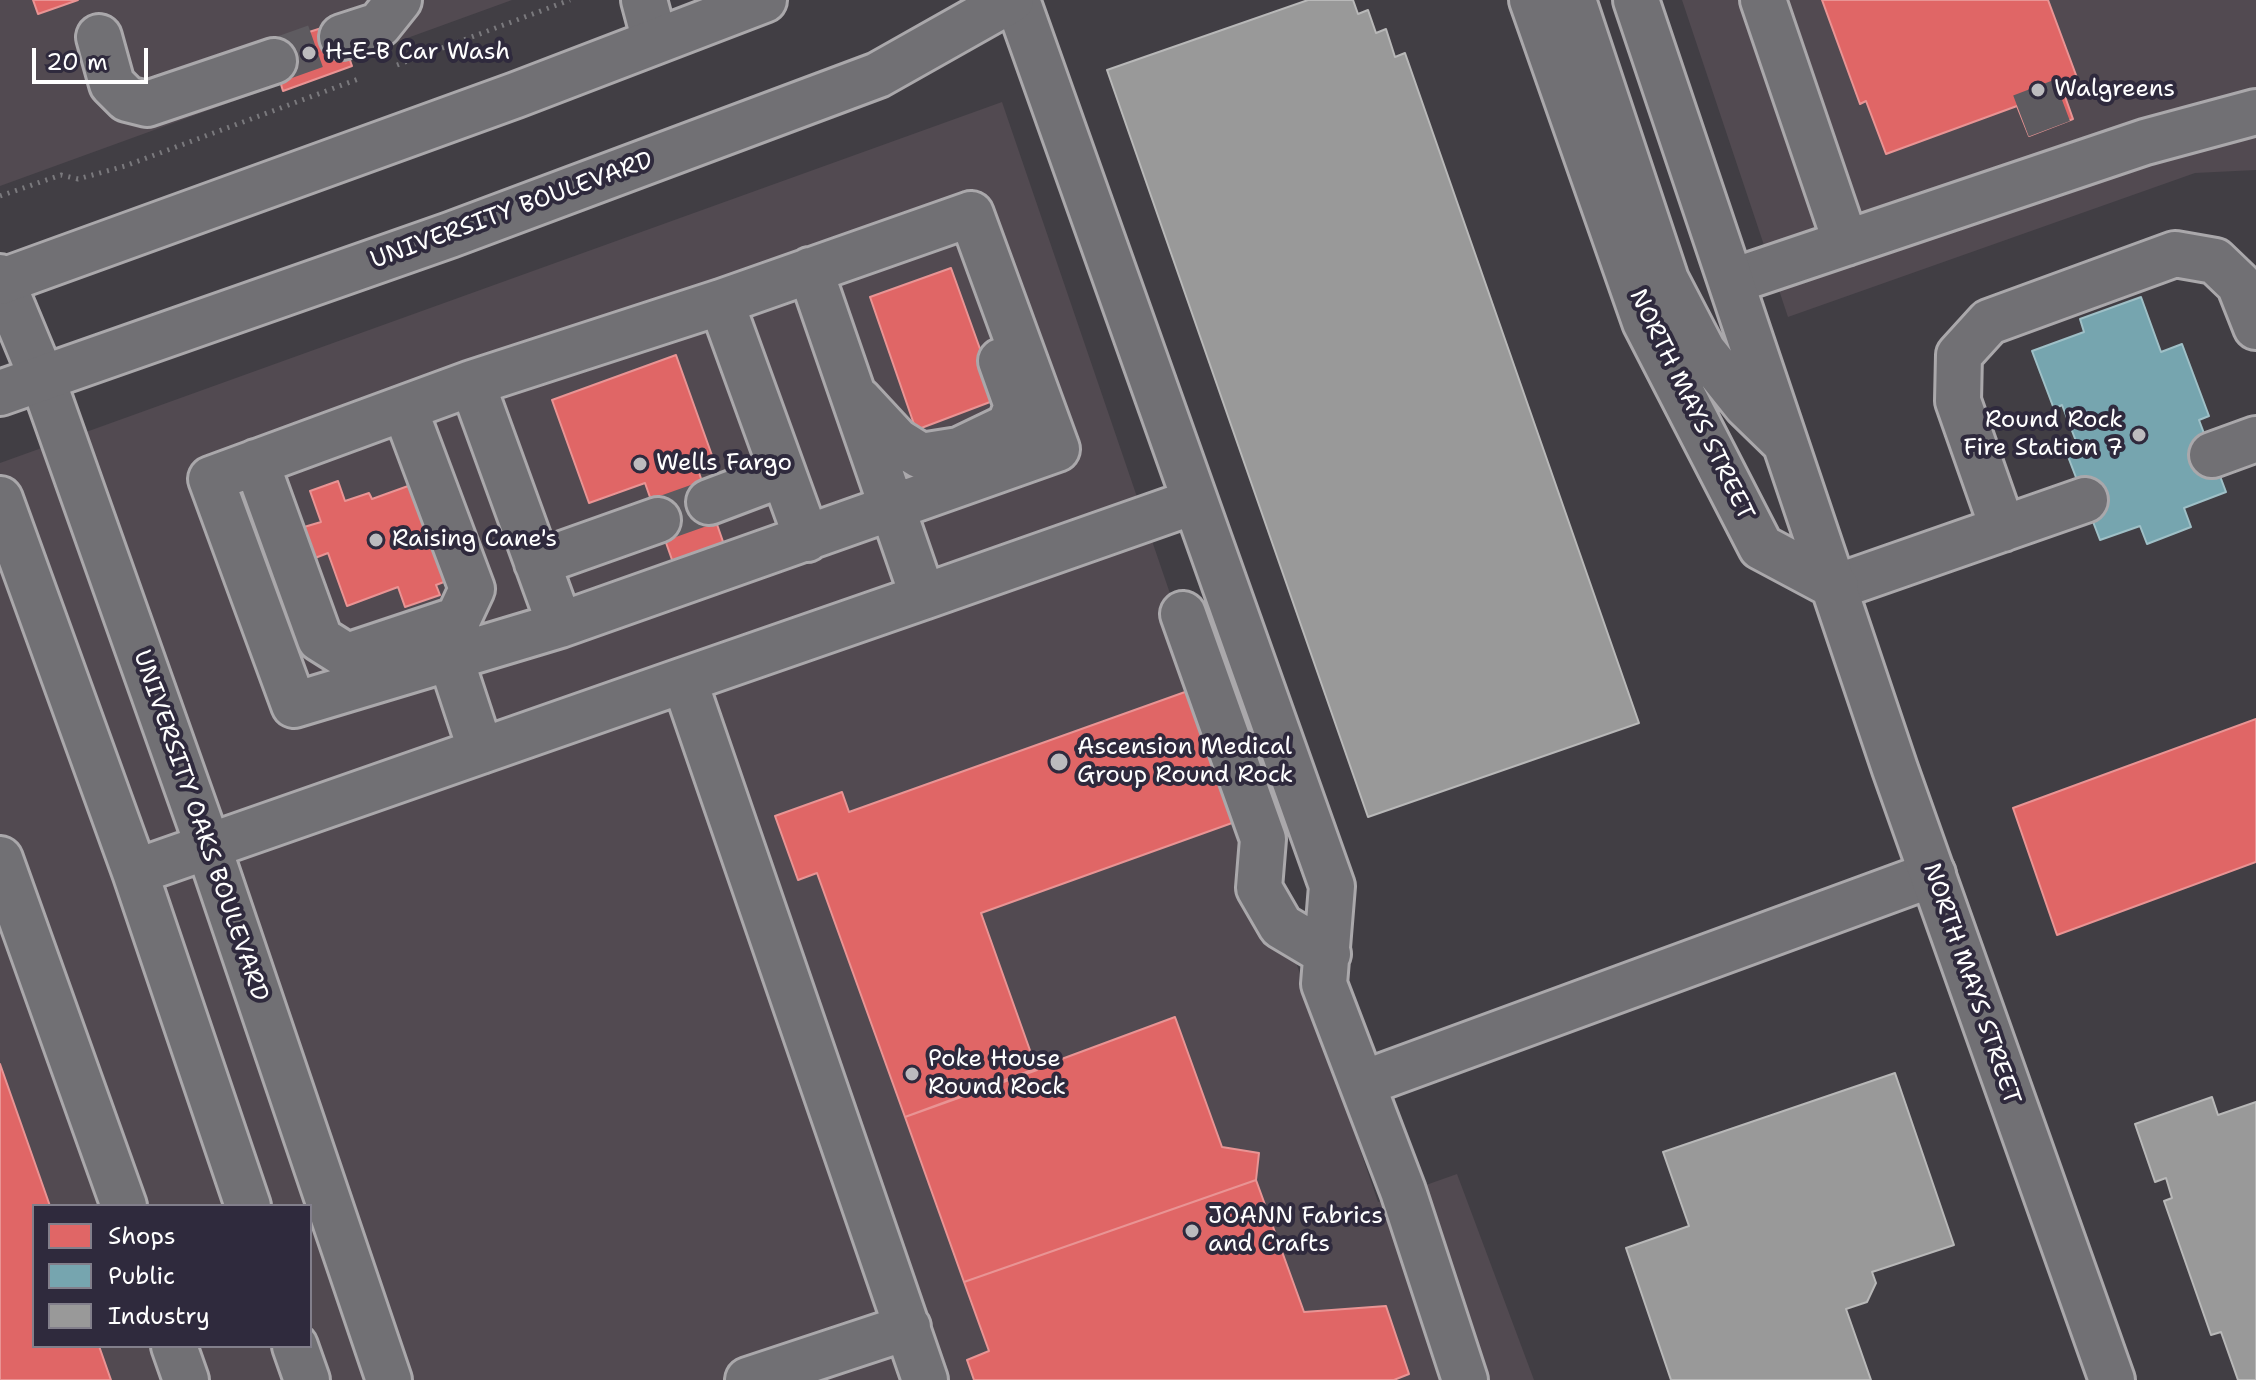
<!DOCTYPE html>
<html>
<head>
<meta charset="utf-8">
<style>
	body { margin:0 }
	#map { position:relative; width:2256px; height:1380px; overflow:hidden; background:#413e44; font-family:"Shantell Sans",sans-serif }
	canvas { display:block }
	.legend { position:absolute; left:32px; top:1204px; width:280px; height:144px; box-sizing:border-box; background:#2f2a3d; border:2px solid #827f8b; margin:0; padding:10px 14px; list-style:none; font-size:24px; color:#fff }
	.legend li { display:flex; align-items:center; gap:16px; height:40px }
	.legend b { width:40px; border:2px solid #827f8b }
	.scale { position:absolute; left:32px; top:48px; width:116px; height:36px; box-sizing:border-box; border:4px solid #fff; border-top:0; padding-left:10px; font-size:24px; line-height:28px; white-space:nowrap; color:#fff; -webkit-text-stroke:6px #2f2a3d; paint-order:stroke }
</style>
</head>
<body>
<div id="map">
<canvas width="2256" height="1380"></canvas>
<ul class="legend">
<li><b style="height:22px;background:#e06666"></b>Shops</li>
<li><b style="height:22px;background:#76a5af"></b>Public</li>
<li><b style="height:22px;background:#999"></b>Industry</li>
</ul>
<div class="scale">20 m</div>
</div>
<script>
const c = document.querySelector('canvas').getContext('2d');
c.lineJoin = 'round';
function fillPath(path, color) { c.fillStyle = color; c.fill(path, 'evenodd'); }
const toPath = rows => new Path2D(rows.map(r => 'M' + r).join(''));
function stroke(path, color, width, dash) { c.strokeStyle = color; c.lineWidth = width; c.lineCap = dash ? 'butt' : 'round'; c.setLineDash(dash || []); c.stroke(path); }
function write(font, color, halo, rows, align = 'center') {
  c.font = font + ' "Shantell Sans",sans-serif'; c.lineWidth = 8; c.setLineDash([]); c.textBaseline = 'middle'; c.strokeStyle = halo; c.fillStyle = color; for (const [text, x, y, turn = 0] of rows) {
    c.save(); c.translate(x, y); c.rotate((+turn || 0) * Math.PI / 180); c.textAlign = isNaN(turn) ? turn : align; if (halo) c.strokeText(text, 0, 0); c.fillText(text, 0, 0); c.restore();
  }
}
fillPath(toPath([
	[0,0,512,0,0,186],
	[1682,0,2256,0,2256,170,2195,173,1788,317],
	[1002,102,1378,1202,1457,1174,1534,1380,0,1380,0,463],
	[34,1206,310,1206,310,1346,34,1346]
]), '#524a51');
const shops = toPath([
	[33,0,78,0,38,14,33,0],
	[1822,0,2048,0,2079,83,2062,88,2073,119,2029,136,2017,106,1886,154,1866,101,1860,104,1822,0],
	[337,23,352,66,283,91,269,45,337,23],
	[951,268,998,399,916,430,870,297,951,268],
	[676,355,714,461,697,467,728,556,677,574,645,483,589,503,552,400,676,355],
	[338,481,345,501,369,493,372,499,422,481,457,577,436,585,440,595,405,607,398,587,347,606,328,553,315,558,304,527,321,522,310,491,338,481],
	[1199,687,1246,818,981,913,1037,1070,905,1117,817,873,798,880,775,816,842,792,849,812,1199,687],
	[2256,719,2256,862,2057,935,2013,808,2256,719],
	[1175,1017,1222,1147,1259,1153,1256,1180,964,1282,905,1117,1175,1017],
	[0,1064,50,1206,34,1206,34,1346,99,1346,111,1380,0,1380,0,1064],
	[1256,1180,1304,1312,1386,1306,1409,1374,1394,1380,974,1380,967,1360,989,1351,964,1282,1256,1180]
]);
fillPath(shops, '#e06666');
stroke(shops, '#e99494', 2);
const public = toPath([
	[2141,297,2161,352,2182,344,2209,416,2199,420,2226,492,2184,508,2191,527,2147,544,2140,526,2100,540,2067,454,2079,449,2062,405,2054,409,2032,351,2084,332,2080,319,2141,297]
]);
fillPath(public, '#76a5af');
stroke(public, '#9fc0c7', 2);
const industry = toPath([
	[1308,0,1353,0,1358,14,1368,10,1376,33,1386,29,1395,57,1405,53,1639,723,1368,817,1107,70,1308,0],
	[1895,1073,1954,1245,1872,1272,1876,1283,1867,1302,1846,1309,1871,1380,1671,1380,1626,1248,1689,1226,1663,1152,1895,1073],
	[2212,1097,2218,1115,2256,1102,2256,1380,2238,1380,2221,1332,2211,1335,2164,1201,2172,1198,2166,1178,2155,1182,2135,1124,2212,1097]
]);
fillPath(industry, '#999');
stroke(industry, '#b8b8b8', 2);
stroke(toPath([
	[274,61,342,37],
	[2021,116,2066,99],
	[658,520,709,502]
]), '#5e5b60', 44, [44, 22]);
const minor = toPath([
	[644,0,655,41],
	[1017,0,1332,886,1324,984,1403,1191,1465,1380],
	[1763,0,1846,243],
	[99,37,112,84,127,99,147,104,274,61],
	[342,37,379,25,399,0],
	[971,214,1057,449,560,625,294,705,211,479,472,383,721,302,971,214],
	[0,277,42,378,208,846,389,1380],
	[1733,281,2145,142,2256,112],
	[721,302,807,539],
	[472,383,560,625],
	[859,400,897,441,921,456,959,450,1009,426,1017,406,1001,361],
	[2212,455,2256,439],
	[256,462,320,639,347,656,458,619,472,589,405,410],
	[0,499,135,872,248,1206],
	[709,502,783,474],
	[2003,529,1958,401,1959,355,1989,322,2175,254,2215,261,2239,284,2256,327],
	[537,563,658,520],
	[1836,587,2085,500],
	[923,597,1193,502],
	[1183,614,1263,839,1259,888,1281,926,1328,954],
	[450,657,481,751],
	[684,680,923,597,810,270],
	[0,859,124,1206],
	[135,872,684,680,925,1380],
	[1364,1083,1933,874],
	[174,1346,186,1380],
	[295,1346,307,1380],
	[748,1380,908,1327]
]);
const major = toPath([
	[1532,0,1645,322,1761,547,1836,587],
	[1573,0,1666,280,1703,351,1746,405,1782,440],
	[1636,0,1895,769,2112,1380],
	[0,282,516,95,764,0],
	[0,393,450,235,878,75,1011,0]
]);
stroke(minor, '#aaa8ab', 50);
stroke(major, '#aaa8ab', 50);
stroke(toPath([
	[397,65,570,0],
	[0,196,61,175,78,179,125,166,361,78]
]), '#7a797d', 5, [2, 6]);
stroke(minor, '#717074', 44);
stroke(major, '#717074', 44);
for (const [x, y, r, color] of [
	[309,53,8,"#bcbbbe"],
	[2038,90,8,"#bcbbbe"],
	[2139,435,8,"#bcbbbe"],
	[640,464,8,"#bcbbbe"],
	[376,540,8,"#bcbbbe"],
	[1059,762,10,"#bcbbbe"],
	[912,1074,8,"#bcbbbe"],
	[1192,1231,8,"#bcbbbe"]
]) { const dot = new Path2D(); dot.arc(x, y, r, 0, 2 * Math.PI); c.fillStyle = color; c.fill(dot); stroke(dot, '#2f2a3d', 3); }
write('24px', '#fff', '#2f2a3d', [
	["H-E-B Car Wash",325,53],
	["Walgreens",2054,90],
	["Round Rock",2123,421,"right"],
	["Fire Station 7",2123,449,"right"],
	["Wells Fargo",656,464],
	["Raising Cane's",392,540],
	["Ascension Medical",1077,748],
	["Group Round Rock",1077,776],
	["Poke House",928,1060],
	["Round Rock",928,1088],
	["JOANN Fabrics",1208,1217],
	["and Crafts",1208,1245]
], 'left');
write('24px', '#fff', '#2f2a3d', [
	["UNIVERSITY BOULEVARD",512,211,-20],
	["NORTH MAYS STREET",1691,405,64],
	["UNIVERSITY OAKS BOULEVARD",200,826,71],
	["NORTH MAYS STREET",1971,984,71]
]);
</script>
</body>
</html>
